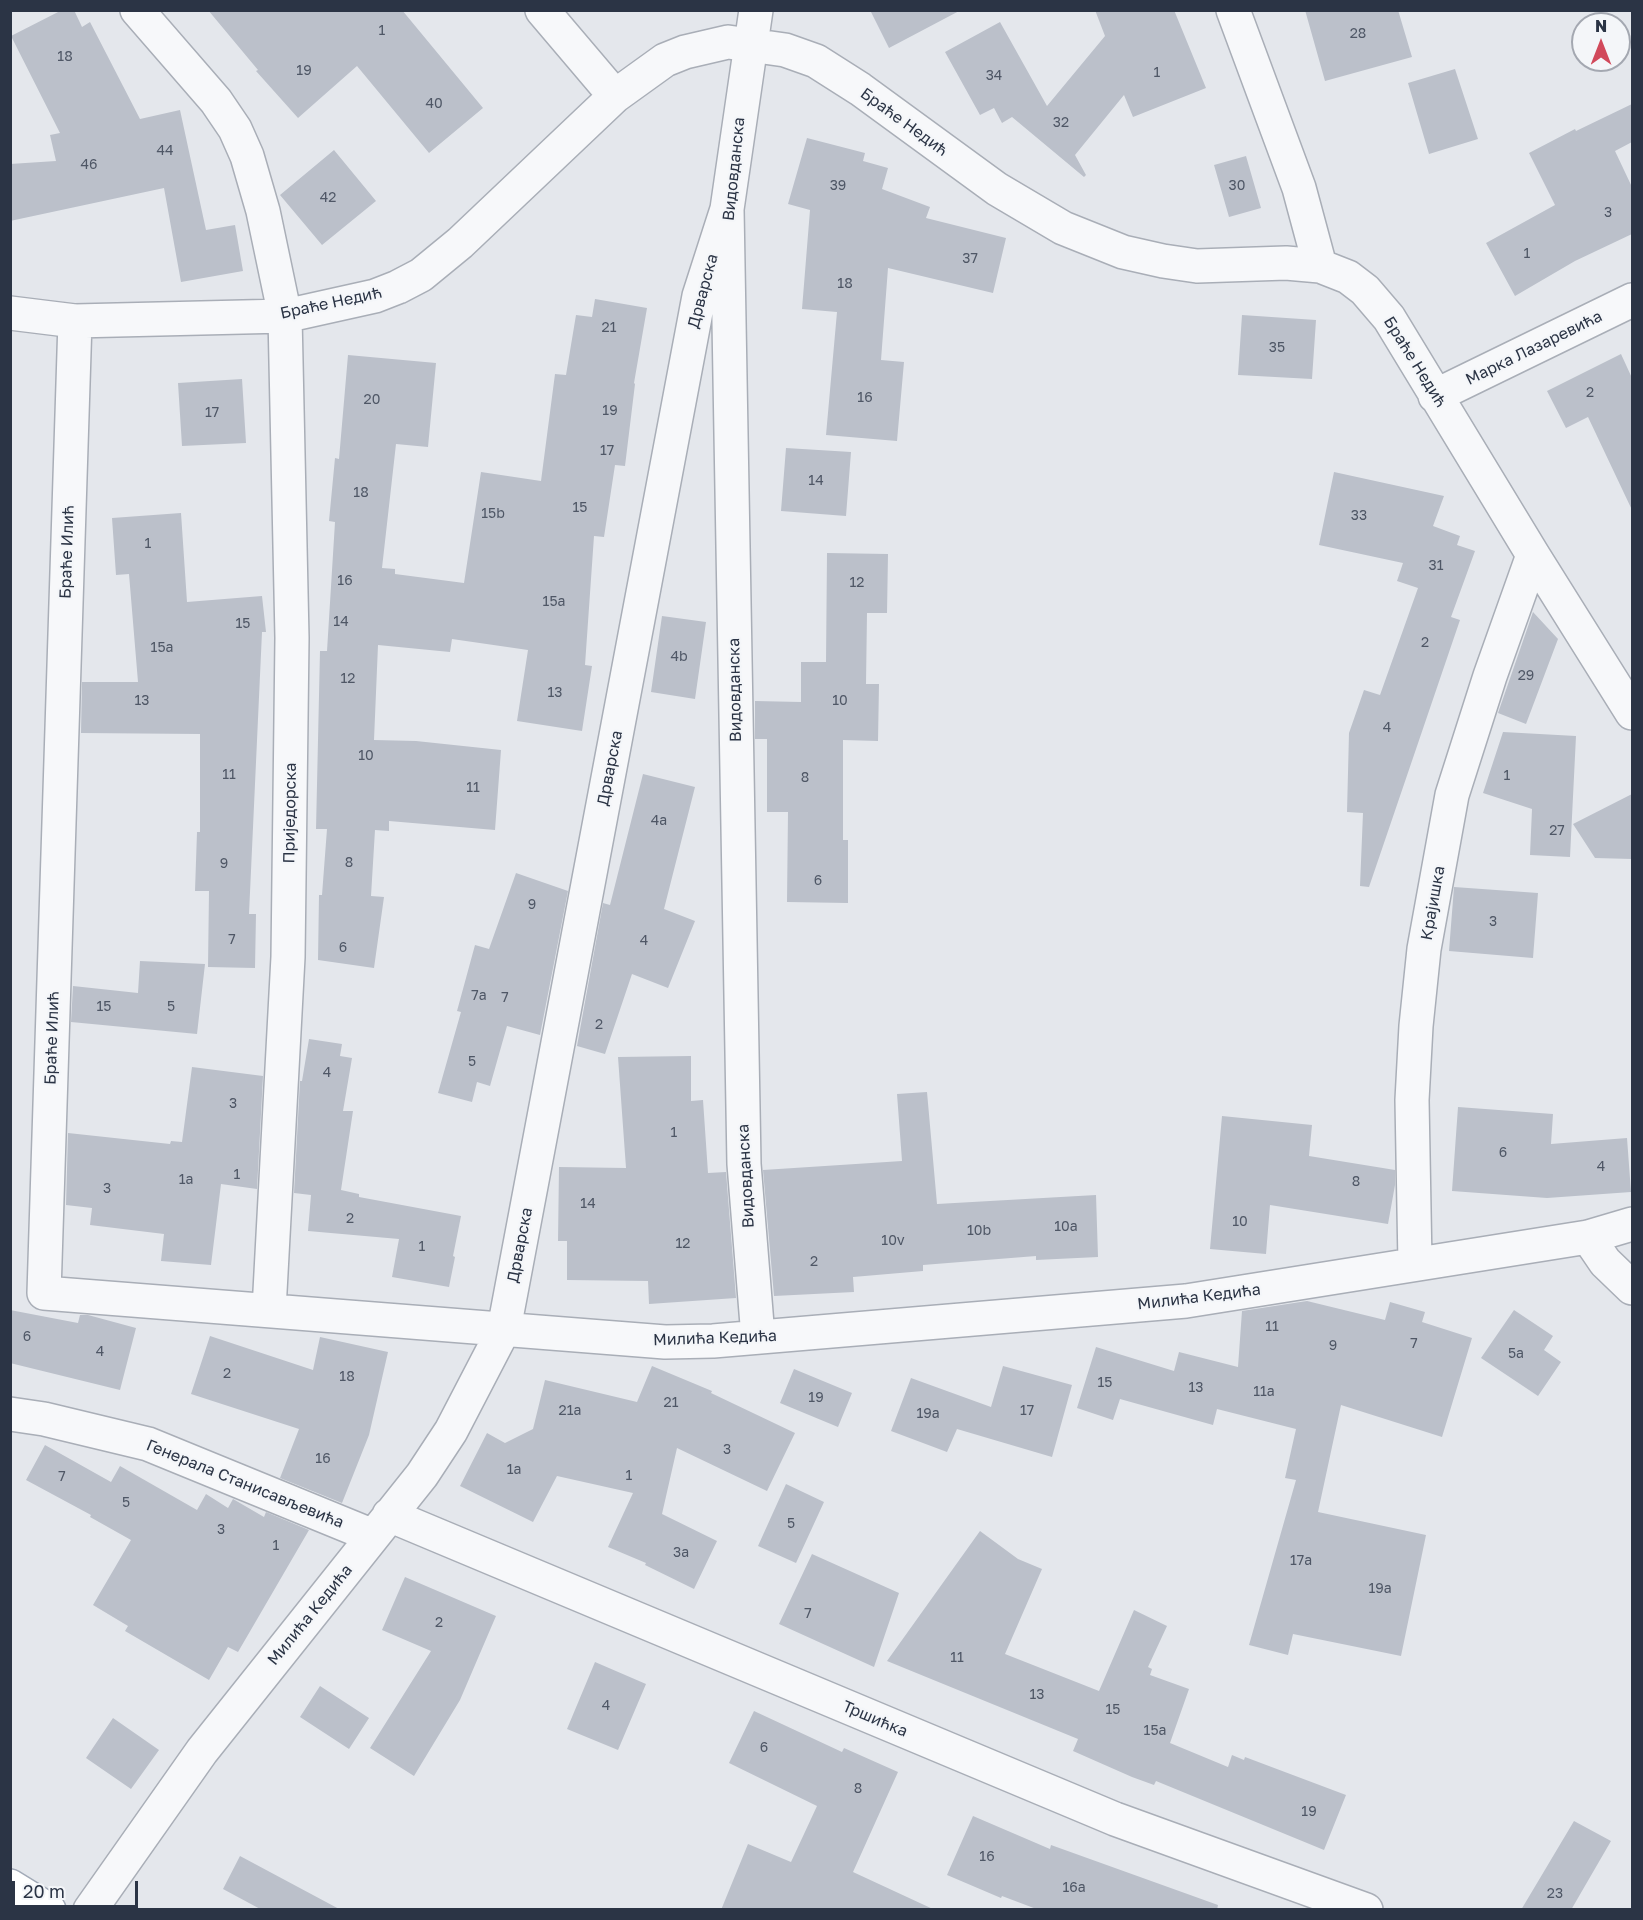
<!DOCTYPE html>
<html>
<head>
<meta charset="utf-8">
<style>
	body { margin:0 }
	#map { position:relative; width:1643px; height:1920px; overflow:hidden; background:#e4e7ec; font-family:"Golos Text",sans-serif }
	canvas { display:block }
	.frame { position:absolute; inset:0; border:12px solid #2b3445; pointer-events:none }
	.north { position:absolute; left:1571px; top:12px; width:60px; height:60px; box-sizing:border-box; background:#f4f6f9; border:2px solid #a4a8b1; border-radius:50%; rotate:0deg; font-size:16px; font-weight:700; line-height:24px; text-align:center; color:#2b3445 }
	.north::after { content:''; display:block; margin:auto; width:21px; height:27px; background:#d1495b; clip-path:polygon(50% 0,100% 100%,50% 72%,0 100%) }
	.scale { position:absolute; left:12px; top:1881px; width:126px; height:27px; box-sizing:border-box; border:3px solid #2b3445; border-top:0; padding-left:8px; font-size:18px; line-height:21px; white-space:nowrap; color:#2b3445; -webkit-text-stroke:4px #f4f6f9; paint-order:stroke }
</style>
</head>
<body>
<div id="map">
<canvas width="1643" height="1920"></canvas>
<div class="frame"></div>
<div class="north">N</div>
<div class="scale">20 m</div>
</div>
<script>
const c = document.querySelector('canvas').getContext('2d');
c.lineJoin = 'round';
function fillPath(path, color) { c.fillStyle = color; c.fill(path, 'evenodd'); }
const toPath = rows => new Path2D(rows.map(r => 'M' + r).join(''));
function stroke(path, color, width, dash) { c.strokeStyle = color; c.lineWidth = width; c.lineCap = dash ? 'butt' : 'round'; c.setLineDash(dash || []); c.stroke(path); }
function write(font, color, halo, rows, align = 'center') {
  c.font = font + ' "Golos Text",sans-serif'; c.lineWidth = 4.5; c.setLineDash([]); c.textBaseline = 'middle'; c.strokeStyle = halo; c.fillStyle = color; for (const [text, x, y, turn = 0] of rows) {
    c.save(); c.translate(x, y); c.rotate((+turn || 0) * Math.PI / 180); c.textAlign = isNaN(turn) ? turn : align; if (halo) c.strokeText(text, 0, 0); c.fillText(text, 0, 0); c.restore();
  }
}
fillPath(toPath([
	[62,10,74,10,82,27,90,22,140,119,180,110,206,230,235,225,243,271,181,282,164,188,10,221,10,164,56,161,50,135,60,133,11,36],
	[208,10,402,10,483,108,429,153,357,66,298,118,256,71,258,70],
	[870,10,961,10,889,48],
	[1095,10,1174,10,1206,88,1133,117,1124,95,1075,155,1086,175,1084,177,1012,117,1002,123,994,108,980,115,945,52,1000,22,1047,106,1105,36],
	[1305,10,1398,10,1412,57,1325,81],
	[1455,69,1478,139,1429,154,1408,83],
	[1632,104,1632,142,1615,151,1632,187,1632,234,1575,261,1515,296,1486,243,1555,205,1529,153,1575,129,1576,131],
	[807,138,865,153,863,161,888,168,882,189,930,207,926,218,1006,238,993,293,888,268,881,360,904,362,897,441,826,435,837,312,802,309,810,210,788,204],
	[334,150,376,201,322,245,280,195],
	[1246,156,1261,208,1229,217,1214,165],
	[595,299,647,308,634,383,635,384,625,466,615,465,604,537,594,536,585,665,592,666,582,731,517,721,528,650,452,639,450,652,378,645,374,740,416,741,501,750,495,830,389,821,389,831,375,830,371,896,384,897,374,968,318,960,319,895,322,895,327,829,316,829,320,651,327,651,335,522,329,521,335,458,339,459,348,355,436,363,428,447,396,444,382,568,395,569,395,574,464,583,481,472,541,481,555,374,566,375,576,315,592,317],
	[1242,315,1316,320,1312,379,1238,375],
	[1621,354,1632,378,1632,510,1588,417,1566,428,1547,391],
	[242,379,246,443,182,446,178,383],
	[786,448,851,452,846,516,781,511],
	[1334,472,1444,496,1433,526,1460,536,1457,545,1475,551,1451,617,1460,620,1369,887,1360,886,1363,813,1347,812,1349,733,1364,690,1380,695,1418,588,1397,581,1403,563,1319,545],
	[181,513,187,602,262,596,266,632,262,632,249,914,256,914,255,968,208,967,209,891,195,891,197,832,200,832,200,734,81,733,82,682,138,682,129,574,116,575,112,518],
	[827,553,888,554,887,613,867,613,866,684,879,684,878,741,843,740,843,840,848,840,848,903,787,902,788,812,767,812,767,739,755,739,755,701,801,702,801,662,826,662],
	[1533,612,1558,639,1526,724,1498,713],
	[662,616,706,622,695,699,651,692],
	[1503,732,1576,736,1570,857,1530,855,1532,809,1483,793],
	[643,774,695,787,664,909,695,921,668,988,632,974,605,1054,577,1046,603,903,610,905],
	[1632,794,1632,859,1595,858,1573,824],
	[516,873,568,891,540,1035,507,1026,490,1086,477,1082,472,1102,438,1093,461,1012,457,1011,475,945,489,949],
	[1454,887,1538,893,1533,958,1449,951],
	[140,961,205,964,197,1034,71,1022,73,986,138,993],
	[309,1039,342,1044,340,1056,352,1058,343,1111,353,1111,341,1190,359,1194,359,1197,461,1216,453,1256,455,1257,449,1287,392,1277,399,1239,308,1231,311,1195,294,1193,300,1081,302,1081],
	[691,1056,691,1101,703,1100,708,1173,726,1172,736,1298,649,1304,648,1281,567,1280,567,1241,558,1241,559,1167,626,1168,618,1057],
	[192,1067,263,1076,257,1189,221,1184,211,1265,161,1261,164,1234,90,1225,92,1208,66,1205,68,1133,170,1144,171,1141,182,1142],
	[927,1092,937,1204,1096,1195,1098,1257,1036,1260,1036,1256,923,1265,923,1271,853,1277,854,1292,774,1296,763,1170,902,1161,897,1094],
	[1458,1107,1553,1114,1551,1144,1627,1138,1631,1192,1547,1198,1452,1191],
	[1222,1116,1312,1125,1309,1156,1395,1170,1395,1185,1388,1224,1270,1205,1266,1254,1210,1249],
	[1307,1301,1385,1320,1390,1302,1425,1312,1422,1322,1472,1338,1442,1437,1341,1405,1318,1512,1426,1535,1401,1656,1293,1634,1288,1655,1249,1645,1296,1480,1285,1478,1296,1429,1217,1409,1213,1425,1120,1399,1113,1420,1077,1408,1096,1347,1174,1371,1179,1352,1238,1367,1242,1311],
	[10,1310,78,1323,80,1315,88,1315,136,1328,120,1390,10,1363],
	[1514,1310,1553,1336,1544,1350,1561,1362,1538,1396,1481,1358],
	[210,1336,313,1370,320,1337,388,1352,369,1435,342,1503,280,1478,299,1429,191,1394],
	[652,1366,712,1391,711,1393,795,1433,767,1491,677,1448,662,1514,717,1541,694,1589,645,1565,646,1563,608,1547,633,1493,557,1476,533,1522,460,1486,487,1433,505,1443,533,1429,545,1380,637,1402],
	[1003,1366,1072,1385,1052,1457,957,1429,947,1452,891,1431,911,1378,991,1407],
	[794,1369,852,1393,838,1427,780,1403],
	[45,1445,111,1482,120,1466,197,1510,206,1494,228,1508,233,1499,264,1517,266,1512,309,1530,238,1652,228,1647,209,1680,125,1631,128,1626,93,1605,131,1540,90,1517,91,1515,26,1480],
	[786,1484,824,1502,796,1563,758,1546],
	[980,1531,1018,1559,1042,1569,1005,1654,1099,1691,1134,1610,1167,1626,1148,1667,1152,1669,1150,1675,1189,1689,1170,1743,1228,1767,1232,1755,1244,1760,1245,1757,1346,1795,1324,1850,1156,1781,1154,1785,1132,1777,1073,1751,1078,1739,887,1661],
	[812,1554,899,1593,874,1667,779,1624],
	[405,1577,496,1616,460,1700,414,1776,370,1748,431,1651,382,1630],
	[595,1662,646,1684,618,1750,567,1729],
	[320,1686,369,1718,349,1749,300,1717],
	[754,1711,842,1752,844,1748,898,1772,853,1872,935,1910,721,1910,748,1844,791,1862,817,1806,729,1763],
	[113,1718,159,1750,131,1789,86,1758],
	[973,1816,1050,1849,1051,1845,1218,1905,1217,1910,1039,1910,1002,1896,1001,1898,947,1875],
	[1574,1821,1611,1841,1571,1910,1521,1910],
	[240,1856,341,1910,262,1910,223,1889]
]), '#bbc0ca');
const minor = toPath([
	[137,10,216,101,235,129,247,156,263,211,285,316,292,638,288,957,269,1310],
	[542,10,615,96],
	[756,10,727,209,744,1164,758,1337],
	[1233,10,1299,188,1320,266],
	[10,313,75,321,285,316,375,296,398,287,421,275,460,243,615,96,665,60,685,52,728,42,785,50,816,61,860,89,997,189,1063,228,1123,252,1163,261,1197,266,1286,263,1320,266,1348,277,1365,290,1389,318,1533,555,1632,713],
	[75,321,44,1293,665,1342,713,1341,1186,1301,1588,1237,1632,1224],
	[1435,396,1632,300],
	[1588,1237,1605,1262,1632,1288],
	[1415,1264,1412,1100,1416,1026,1424,949,1452,795,1490,676,1533,555],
	[10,1414,44,1419,148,1444,373,1536],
	[389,1515,1115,1819,1366,1910],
	[90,1910,202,1751,422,1475,451,1431,504,1329,699,296,727,209]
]);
const primary = toPath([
	[10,1886,49,1910]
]);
stroke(minor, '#a9aeb7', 36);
stroke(primary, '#a3abb8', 36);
stroke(minor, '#f7f8fa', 33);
stroke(primary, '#fff', 33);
write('14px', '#4f5766', null, [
	["1",382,31],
	["28",1358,34],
	["18",65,57],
	["19",304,71],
	["1",1157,73],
	["34",994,76],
	["40",434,104],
	["32",1061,123],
	["44",165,151],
	["46",89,165],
	["39",838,186],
	["30",1237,186],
	["42",328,198],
	["3",1608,213],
	["1",1527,254],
	["37",970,259],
	["18",845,284],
	["21",609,328],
	["35",1277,348],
	["2",1590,393],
	["16",865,398],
	["20",372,400],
	["19",610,411],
	["17",212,413],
	["17",607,451],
	["14",816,481],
	["18",361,493],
	["15",580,508],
	["15b",493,514],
	["33",1359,516],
	["1",148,544],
	["31",1436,566],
	["16",345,581],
	["12",857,583],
	["15a",554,602],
	["14",341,622],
	["15",243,624],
	["2",1425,643],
	["15a",162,648],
	["4b",679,657],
	["29",1526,676],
	["12",348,679],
	["13",555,693],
	["13",142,701],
	["10",840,701],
	["4",1387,728],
	["10",366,756],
	["11",229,775],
	["1",1507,776],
	["8",805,778],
	["11",473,788],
	["4a",659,821],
	["27",1557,831],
	["8",349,863],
	["9",224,864],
	["6",818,881],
	["9",532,905],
	["3",1493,922],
	["7",232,940],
	["4",644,941],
	["6",343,948],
	["7a",479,996],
	["7",505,998],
	["15",104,1007],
	["5",171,1007],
	["2",599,1025],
	["5",472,1062],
	["4",327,1073],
	["3",233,1104],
	["1",674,1133],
	["6",1503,1153],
	["4",1601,1167],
	["1",237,1175],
	["1a",186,1180],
	["8",1356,1182],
	["3",107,1189],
	["14",588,1204],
	["2",350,1219],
	["10",1240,1222],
	["10a",1066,1227],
	["10b",979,1231],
	["10v",893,1241],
	["12",683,1244],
	["1",422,1247],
	["2",814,1262],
	["11",1272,1327],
	["6",27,1337],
	["7",1414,1344],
	["9",1333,1346],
	["4",100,1352],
	["5a",1516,1354],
	["2",227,1374],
	["18",347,1377],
	["15",1105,1383],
	["13",1196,1388],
	["11a",1264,1392],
	["19",816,1398],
	["21",671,1403],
	["21a",570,1411],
	["17",1027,1411],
	["19a",928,1414],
	["3",727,1450],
	["16",323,1459],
	["1a",514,1470],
	["1",629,1476],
	["7",62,1477],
	["5",126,1503],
	["5",791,1524],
	["3",221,1530],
	["1",276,1546],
	["3a",681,1553],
	["17a",1301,1561],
	["19a",1380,1589],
	["7",808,1614],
	["2",439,1623],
	["11",957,1658],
	["13",1037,1695],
	["4",606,1706],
	["15",1113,1710],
	["15a",1155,1731],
	["6",764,1748],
	["8",858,1789],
	["19",1309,1812],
	["16",987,1857],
	["16a",1074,1888],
	["23",1555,1894]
]);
write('16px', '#2b3445', '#f4f6f9', [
	["Браће Недић",904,122,36],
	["Видовданска",734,169,-84],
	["Дрварска",703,291,-75],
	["Браће Недић",331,303,-12],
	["Марка Лазаревића",1534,348,-26],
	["Браће Недић",1415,362,58],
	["Браће Илић",67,552,-88],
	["Видовданска",735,690,-91],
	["Дрварска",610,768,-79],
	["Приједорска",290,813,-89],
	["Крајишка",1433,903,-80],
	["Браће Илић",52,1038,-88],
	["Видовданска",746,1176,-93],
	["Дрварска",520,1245,-79],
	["Милића Кедића",1199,1297,-7],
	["Милића Кедића",715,1338,-2],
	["Генерала Станисављевића",245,1484,22],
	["Милића Кедића",310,1615,-51],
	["Тршићка",875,1719,23]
]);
</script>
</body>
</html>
